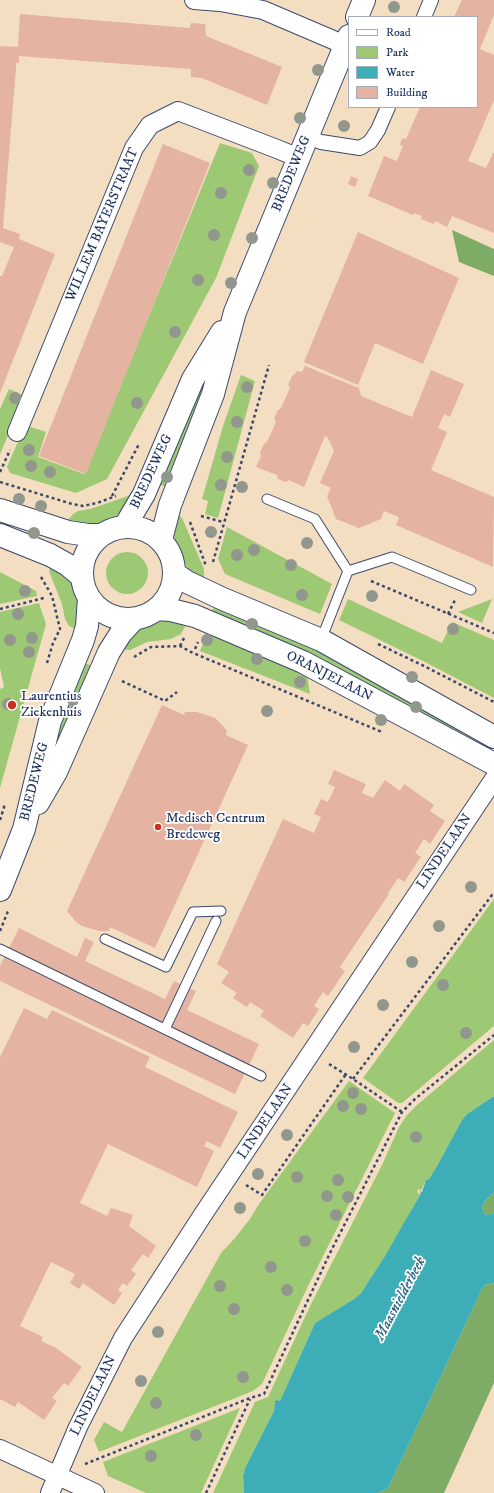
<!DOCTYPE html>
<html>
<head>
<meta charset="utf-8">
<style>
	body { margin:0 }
	#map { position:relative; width:494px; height:1493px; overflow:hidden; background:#f4dec1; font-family:"IM FELL DW Pica",serif }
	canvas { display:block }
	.legend { position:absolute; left:348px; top:16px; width:130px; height:92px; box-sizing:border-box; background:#fff; border:1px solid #a4acbf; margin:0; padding:5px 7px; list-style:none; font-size:12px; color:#1b2f5e }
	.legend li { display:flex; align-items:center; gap:8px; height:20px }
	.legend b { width:20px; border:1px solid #a4acbf }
</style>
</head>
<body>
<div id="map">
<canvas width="494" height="1493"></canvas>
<ul class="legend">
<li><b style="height:5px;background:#fff"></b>Road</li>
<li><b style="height:11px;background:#9dc874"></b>Park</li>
<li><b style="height:11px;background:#3dadb8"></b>Water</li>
<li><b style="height:11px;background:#e4b3a1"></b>Building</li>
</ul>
</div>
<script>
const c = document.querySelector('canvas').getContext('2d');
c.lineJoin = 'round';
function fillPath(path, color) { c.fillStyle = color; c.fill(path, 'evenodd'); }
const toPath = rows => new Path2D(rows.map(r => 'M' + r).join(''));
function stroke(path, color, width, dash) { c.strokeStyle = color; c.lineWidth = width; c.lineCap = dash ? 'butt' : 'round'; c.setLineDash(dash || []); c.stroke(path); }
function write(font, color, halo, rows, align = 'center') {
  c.font = font + ' "IM FELL DW Pica",serif'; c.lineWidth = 3.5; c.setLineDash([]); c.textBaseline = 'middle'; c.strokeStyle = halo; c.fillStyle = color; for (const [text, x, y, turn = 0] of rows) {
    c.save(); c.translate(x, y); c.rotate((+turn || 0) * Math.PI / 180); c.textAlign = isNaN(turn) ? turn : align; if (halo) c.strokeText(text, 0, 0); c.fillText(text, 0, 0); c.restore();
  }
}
fillPath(toPath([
	[220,143,252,153,259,166,216,278,107,479,76,493,10,473,7,467,25,425,46,432,38,457,84,474],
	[219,347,169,488,156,483],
	[241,375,255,381,218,518,205,514,208,501,202,499,223,426],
	[9,389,25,396,0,454,0,409],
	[131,495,128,508,106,522,94,525,67,524,69,519,73,514,78,511,90,509],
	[177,513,182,518,204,569,204,579,191,573,178,554,175,544,174,534],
	[227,527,332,584,320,614,225,574,218,559],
	'106 573a21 21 0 1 1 42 0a21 21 0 1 1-42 0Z',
	[52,564,69,579,78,598,78,630,69,626,65,619,62,604,49,571],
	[0,572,36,591,37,596,0,604],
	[348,599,442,643,452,622,494,640,494,698,425,662,339,620],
	[492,599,482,623,458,612],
	[39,603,46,624,0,788,0,689,4,687,0,668,0,612],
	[215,604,318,647,465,728,459,739,211,614],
	[170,619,187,623,181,634,171,639,147,642,130,650,119,649,134,630,148,622],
	[208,631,307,674,310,694,200,651],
	[82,662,95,667,45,779,54,729],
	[494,899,494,1026,402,1103,398,1103,363,1078],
	[494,1040,494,1096,467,1114,462,1120,437,1166,429,1179,426,1180,421,1191,419,1189,417,1192,420,1194,401,1229,385,1256,361,1293,354,1299,315,1323,280,1401,277,1400,275,1401,274,1411,245,1468,243,1476,244,1493,213,1493,255,1402,268,1397,311,1304,382,1165,399,1127,407,1115,417,1105],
	[349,1081,395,1113,308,1286,262,1384,253,1391,99,1452,94,1440,104,1422,122,1432,221,1253,235,1238,250,1219,259,1204],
	[240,1408,201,1493,146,1493,108,1476,103,1462]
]), '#9dc874');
fillPath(toPath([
	[452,230,494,249,494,276,459,262],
	[494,1192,494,1213,486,1215,484,1213,482,1207,485,1201],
	[494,1283,494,1383,444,1493,378,1493,388,1488,484,1285]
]), '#7eac66');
fillPath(toPath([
	[494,1096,494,1192,485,1201,482,1207,484,1213,486,1215,494,1213,494,1283,484,1285,388,1488,378,1493,244,1493,243,1476,245,1468,274,1411,275,1401,277,1400,280,1401,315,1323,354,1299,361,1293,385,1256,421,1193,419,1191,422,1192,426,1180,429,1179,437,1166,462,1120,467,1114]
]), '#3dadb8');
fillPath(toPath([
	[462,0,494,0,494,15,480,49,494,55,494,100,468,161,486,168,493,153,494,153,494,233,452,216,447,227,435,221,434,224,421,219,422,216,414,213,413,215,368,196,384,156,397,161,403,146,400,145,402,138,406,139,420,107,477,107,477,17,454,17],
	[20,14,190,28,191,23,205,24,206,36,282,67,267,105,202,78,191,77,191,69,19,56,19,63,16,63,16,68,3,228,20,234,19,239,55,254,0,393,0,276,2,276,14,247,0,242,0,46,18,47],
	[163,144,210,163,86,474,39,456],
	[351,176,358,179,355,187,348,184],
	[358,232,459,278,423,364,375,343,358,385,304,362],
	[305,366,359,388,361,396,412,417,431,370,464,384,450,417,444,414,438,428,447,432,431,470,494,497,493,567,396,525,399,517,384,511,381,519,359,528,336,519,327,496,331,488,320,483,334,451,328,438,325,436,304,487,289,480,286,482,278,479,277,475,256,467,261,456,260,452,264,444,267,442,276,422,274,419,278,410,281,408,290,388,288,385,292,376,295,374,297,371,302,372],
	[162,705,184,715,185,712,197,712,215,718,224,727,227,731,226,735,248,745,155,948,110,927,109,931,99,931,82,926,76,922,67,911],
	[334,770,366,784,362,793,373,798,385,780,400,791,404,784,434,805,430,811,445,821,430,844,424,839,415,853,421,857,404,882,398,878,388,893,389,894,340,967,345,971,328,996,323,992,314,1006,319,1009,308,1026,303,1023,293,1038,260,1016,264,1011,250,1002,247,1007,233,998,237,993,221,983,229,972,217,964,283,819,314,833,321,817,314,814,321,799,328,802,335,787,328,784],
	[19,928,77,957,85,938,94,942,85,961,165,999,174,981,196,991,187,1010,259,1044,235,1094,0,981,0,966],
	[24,1008,47,1019,52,1010,150,1057,145,1067,238,1112,220,1148,207,1141,204,1146,214,1151,197,1187,108,1144,80,1203,107,1216,111,1208,133,1215,129,1226,156,1246,148,1258,143,1254,131,1270,136,1274,127,1286,123,1283,118,1290,122,1293,114,1305,83,1283,79,1289,70,1283,75,1274,51,1262,20,1326,43,1337,41,1341,56,1348,82,1367,68,1386,64,1383,52,1398,57,1401,44,1420,18,1402,15,1407,0,1399,0,1057]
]), '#e4b3a1');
const service = toPath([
	[267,499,315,519,348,571],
	[348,571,392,557,471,590],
	[321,640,348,571],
	[105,939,166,967,193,912,221,911],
	[0,949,261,1076],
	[165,1029,216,921]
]);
const pedestrian = toPath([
	[424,17,431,0],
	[308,137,321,142,360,148,370,142,378,130,388,107]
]);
const minor = toPath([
	[194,0,220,2,263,10,345,45],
	[17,432,134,148,150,125,178,111,277,149,299,158],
	[0,1449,95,1493],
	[50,1493,78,1427,123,1338,204,1213,494,779]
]);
const tertiary = toPath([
	[357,17,364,0],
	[0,510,68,532,88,535,101,535],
	[125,526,144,494,193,379,222,332],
	'82 573a46 46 0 1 1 92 0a46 46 0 1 1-92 0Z',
	[0,535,50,555,68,565,81,576],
	[161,540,170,505,213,394,235,312,349,36],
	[174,573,187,582,223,599,321,640,494,737],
	[157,609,171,610,195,616,303,662,494,764],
	[38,803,56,772,109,652,121,633,134,619],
	[0,890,24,829,50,721,83,640,87,626,89,598]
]);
stroke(service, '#3c496d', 11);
stroke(pedestrian, '#3c496d', 16);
stroke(minor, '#3c496d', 20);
stroke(tertiary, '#3c496d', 24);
stroke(toPath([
	[0,472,10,450],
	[0,482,72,504,83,506,97,503,116,496],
	[112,496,139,444],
	[201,516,223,522],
	[190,522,206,566],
	[213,562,269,365],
	[41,577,52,596,60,629,62,630],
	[371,581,494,633],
	[0,609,44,598],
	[448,614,455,600],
	[378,644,424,666,494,702],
	[180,646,185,636],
	[195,649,198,642],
	[134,657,151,647,180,646,193,653,382,732],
	[47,663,53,643,60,629],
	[122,681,165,701,177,692],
	[0,820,5,804],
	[0,931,8,911],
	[329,1064,353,1079,402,1112],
	[353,1079,492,895,494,896],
	[246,1185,262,1195,346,1074],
	[85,1464,250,1398,264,1394,330,1253,402,1112,415,1099,494,1035],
	[206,1493,250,1399]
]), '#3c496d', 2.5, [3, 3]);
stroke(service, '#fff', 9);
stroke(pedestrian, '#fff', 14);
stroke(minor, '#fff', 18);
stroke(tertiary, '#fff', 22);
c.fillStyle = '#92978e';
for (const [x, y] of [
	[394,7],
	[318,70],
	[300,118],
	[344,126],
	[249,170],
	[273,183],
	[221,193],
	[214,235],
	[252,238],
	[198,280],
	[231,283],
	[175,332],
	[247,387],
	[15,398],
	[137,403],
	[237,422],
	[29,450],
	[227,457],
	[31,466],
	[50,472],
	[167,477],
	[221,485],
	[242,487],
	[19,499],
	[41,506],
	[211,532],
	[34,533],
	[307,543],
	[254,550],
	[237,555],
	[291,565],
	[25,591],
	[302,595],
	[372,596],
	[18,614],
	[252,624],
	[453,629],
	[32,638],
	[10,640],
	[207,640],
	[29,652],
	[257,659],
	[412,677],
	[300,682],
	[73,700],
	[8,704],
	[416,707],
	[267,711],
	[381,720],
	[471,887],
	[439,926],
	[412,962],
	[443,985],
	[383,1005],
	[466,1033],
	[354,1047],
	[353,1093],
	[343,1106],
	[361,1109],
	[287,1135],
	[416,1137],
	[258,1174],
	[297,1177],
	[338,1180],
	[327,1196],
	[348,1197],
	[240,1208],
	[336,1215],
	[305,1241],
	[271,1267],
	[220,1286],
	[287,1290],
	[234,1309],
	[158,1332],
	[243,1377],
	[141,1381],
	[156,1403],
	[196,1435],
	[151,1456]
]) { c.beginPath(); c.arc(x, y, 6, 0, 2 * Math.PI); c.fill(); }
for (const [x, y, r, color] of [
	[12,705,5,"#c8321e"],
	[158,827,4,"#c8321e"]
]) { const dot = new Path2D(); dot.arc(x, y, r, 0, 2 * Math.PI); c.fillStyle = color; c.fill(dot); stroke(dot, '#fff', 1.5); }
write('14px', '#1b2f5e', '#fff', [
	["BREDEWEG",292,174,-68],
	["WILLEM BAYERSTRAAT",103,225,-67],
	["BREDEWEG",152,472,-65],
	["ORANJELAAN",329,677,27],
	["BREDEWEG",35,782,-76],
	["LINDELAAN",445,852,-56],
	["LINDELAAN",266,1122,-56],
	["LINDELAAN",94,1396,-64]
]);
write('14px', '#1b2f5e', '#fff', [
	["Laurentius",21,697],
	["Ziekenhuis",21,713],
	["Medisch Centrum",166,819],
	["Bredeweg",166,835]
], 'left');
write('italic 15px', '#296182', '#fff', [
	["Maasnielderbeek",401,1299,-62]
]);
</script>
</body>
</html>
